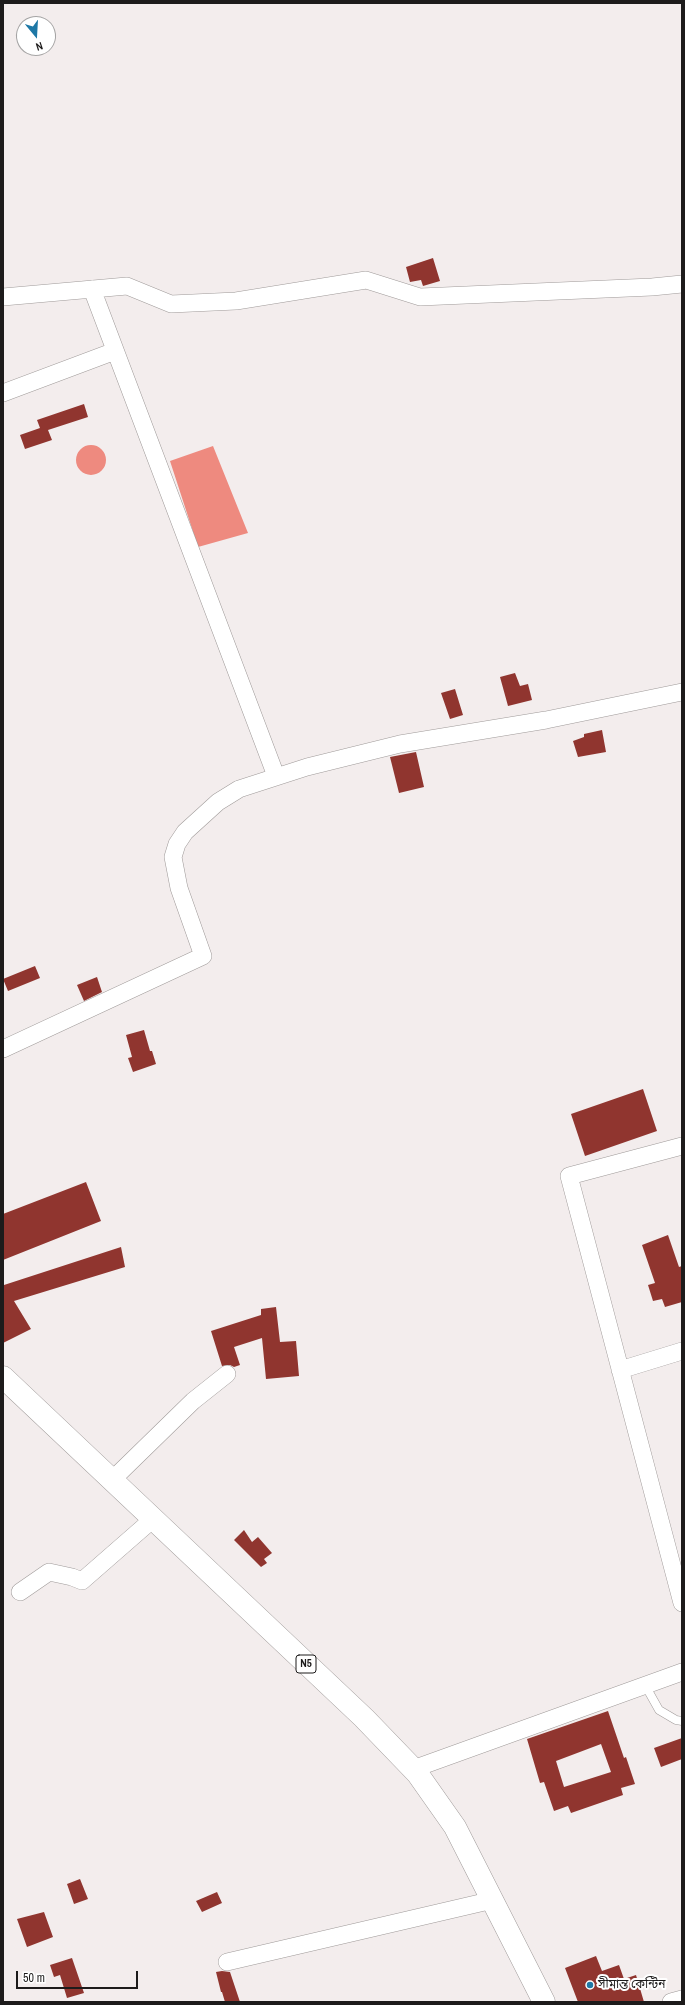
<!DOCTYPE html>
<html>
<head>
<meta charset="utf-8">
<style>
	body { margin:0 }
	#map { position:relative; width:685px; height:2005px; overflow:hidden; background:#f3eded; font-family:"Archivo Narrow",sans-serif }
	canvas { display:block }
	.frame { position:absolute; inset:0; border:4px solid #1d1b1b; pointer-events:none }
	.north { position:absolute; left:16px; top:16px; width:40px; height:40px; box-sizing:border-box; background:#fff; border:1px solid #a5a4a4; border-radius:50%; rotate:162deg; font-size:11px; font-weight:700; line-height:16px; text-align:center; color:#1d1b1b }
	.north::after { content:''; display:block; margin:auto; width:14px; height:18px; background:#1e78a6; clip-path:polygon(50% 0,100% 100%,50% 72%,0 100%) }
	.scale { position:absolute; left:16px; top:1971px; width:122px; height:18px; box-sizing:border-box; border:2px solid #1d1b1b; border-top:0; padding-left:5px; font-size:12px; line-height:14px; white-space:nowrap; color:#1d1b1b; -webkit-text-stroke:3px #fff; paint-order:stroke }
</style>
</head>
<body>
<div id="map">
<canvas width="685" height="2005"></canvas>
<div class="frame"></div>
<div class="north">N</div>
<div class="scale">50 m</div>
</div>
<script>
const c = document.querySelector('canvas').getContext('2d');
c.lineJoin = 'round';
function fillPath(path, color) { c.fillStyle = color; c.fill(path, 'evenodd'); }
const toPath = rows => new Path2D(rows.map(r => 'M' + r).join(''));
function stroke(path, color, width, dash) { c.strokeStyle = color; c.lineWidth = width; c.lineCap = dash ? 'butt' : 'round'; c.setLineDash(dash || []); c.stroke(path); }
function write(font, color, halo, rows, align = 'center') {
  c.font = font + ' "Archivo Narrow","Noto Sans Bengali",sans-serif'; c.lineWidth = 4; c.setLineDash([]); c.textBaseline = 'middle'; c.strokeStyle = halo; c.fillStyle = color; for (const [text, x, y, turn = 0] of rows) {
    c.save(); c.translate(x, y); c.rotate((+turn || 0) * Math.PI / 180); c.textAlign = isNaN(turn) ? turn : align; if (halo) c.strokeText(text, 0, 0); c.fillText(text, 0, 0); c.restore();
  }
}
fillPath(toPath([
	'76 460a15 15 0 1 1 30 0a15 15 0 1 1-30 0Z',
	[213,446,248,533,198,547,170,461]
]), '#ee8a7f');
fillPath(toPath([
	[433,258,440,281,423,286,421,280,410,282,406,267],
	[84,404,88,417,48,430,52,440,25,449,20,435,40,428,37,420],
	[515,673,520,686,528,684,532,700,508,706,500,677],
	[455,689,463,715,450,719,441,693],
	[602,730,606,752,578,757,573,741,584,737,584,734],
	[416,752,424,787,399,793,390,757],
	[35,966,40,978,8,991,3,979],
	[97,977,102,992,84,1001,77,985],
	[144,1030,150,1051,152,1051,156,1064,133,1072,128,1058,132,1057,126,1035],
	[643,1089,657,1131,585,1156,571,1114],
	[86,1182,101,1221,3,1260,3,1214],
	[668,1235,679,1267,682,1266,682,1302,665,1307,662,1299,653,1301,648,1285,655,1283,642,1245],
	[121,1247,125,1267,14,1301,31,1329,3,1343,3,1283,4,1285],
	[276,1307,280,1342,296,1341,299,1376,266,1379,262,1338,234,1347,240,1365,234,1367,230,1365,222,1366,211,1331,261,1315,261,1309],
	[244,1530,252,1542,258,1537,272,1553,264,1559,267,1563,261,1567,234,1540],
	[608,1711,624,1758,626,1757,635,1784,621,1788,623,1795,571,1813,568,1806,554,1811,544,1782,540,1783,527,1739],
	[601,1744,611,1772,564,1787,556,1761],
	[682,1738,682,1759,661,1767,654,1748],
	[80,1879,88,1899,74,1904,67,1884],
	[217,1892,222,1903,202,1912,196,1901],
	[44,1912,53,1937,27,1947,17,1919],
	[596,1956,602,1971,619,1965,624,1979,636,1975,644,2002,578,2002,565,1968],
	[72,1958,84,1993,67,1998,60,1975,54,1977,50,1965],
	[222,1971,230,1972,240,2002,225,2002,222,1992,221,1992,216,1972]
]), '#90352f');
const lane = toPath([
	[645,1685,659,1710,676,1720,682,1721]
]);
const street = toPath([
	[92,289,276,776],
	[3,297,127,286,171,304,236,301,366,280,420,297,652,287,682,284],
	[3,393,115,351],
	[3,1049,203,956,179,888,173,857,177,844,185,832,218,802,239,789,307,767,400,744,546,720,682,692],
	[682,1146,569,1176,682,1603],
	[620,1370,682,1351],
	[112,1480,193,1401,227,1374],
	[20,1592,49,1572,72,1577,82,1581,153,1519],
	[413,1769,682,1672],
	[227,1962,493,1900],
	[671,2002,682,1999]
]);
const highway = toPath([
	[3,1377,364,1718,417,1773,455,1827,544,2002]
]);
stroke(lane, '#9f9a99', 9);
stroke(street, '#9f9a99', 18);
stroke(highway, '#9f9a99', 23);
stroke(lane, '#fff', 8);
stroke(street, '#fff', 17);
stroke(highway, '#fff', 22);
for (const [x, y, r, color] of [
	[590,1985,4,"#1e78a6"]
]) { const dot = new Path2D(); dot.arc(x, y, r, 0, 2 * Math.PI); c.fillStyle = color; c.fill(dot); stroke(dot, '#fff', 1.5); }
for (const [x, y, w] of [
	[306,1664,20]
]) { const box = new Path2D(); box.roundRect(x - w / 2, y - 9, w, 18, 3); c.fillStyle = '#fff'; c.fill(box); stroke(box, '#1d1b1b', 1); }
write('bold 11px', '#1d1b1b', null, [
	["N5",306,1664]
]);
write('12px', '#1d1b1b', '#fff', [
	["সীমান্ত কেন্টিন",598,1985]
], 'left');
</script>
</body>
</html>
